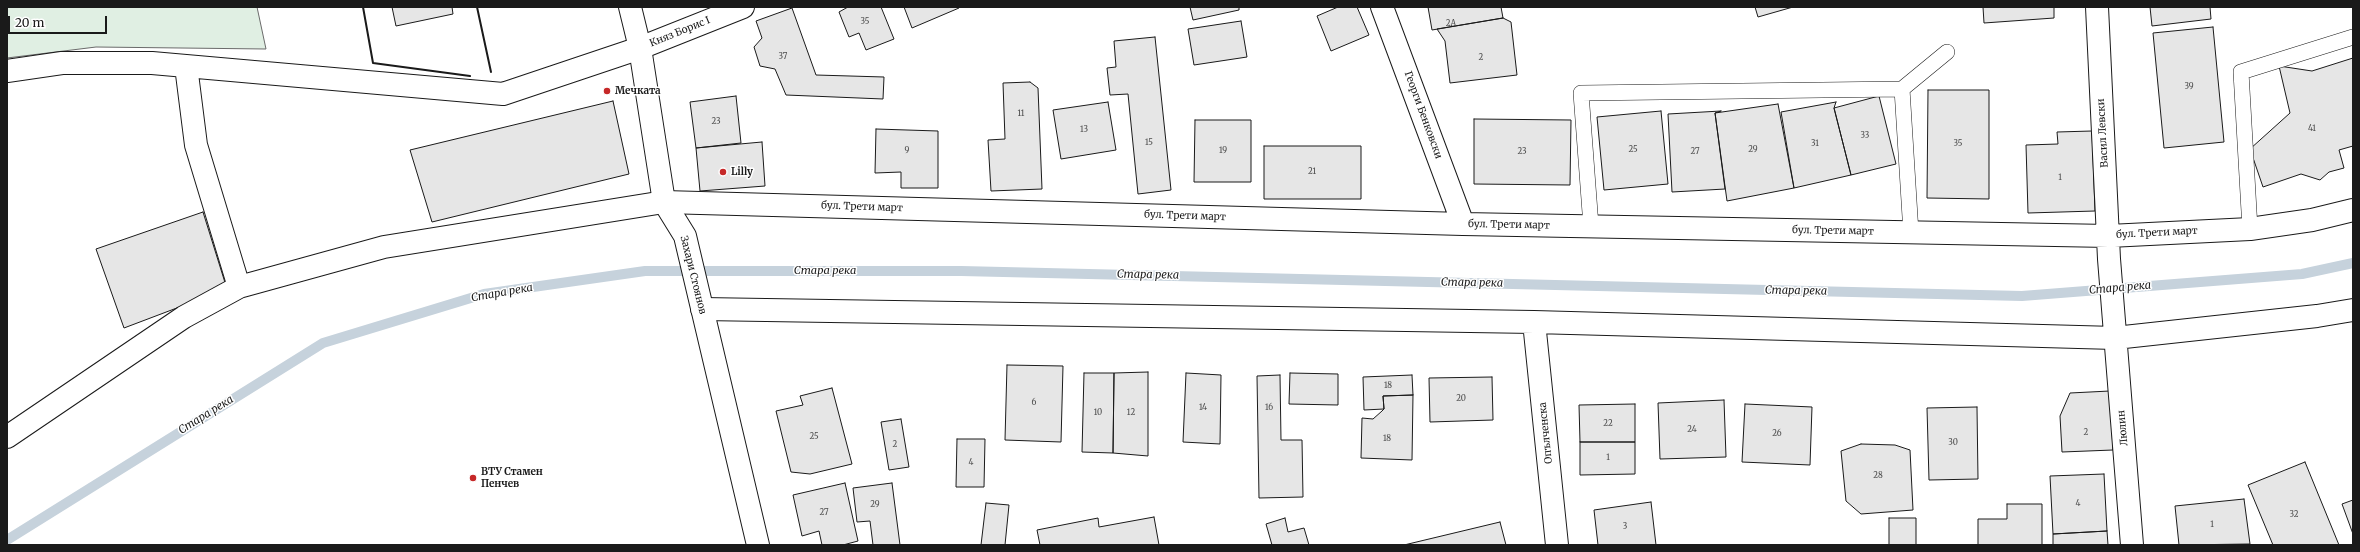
<!DOCTYPE html>
<html>
<head>
<meta charset="utf-8">
<style>
	body { margin:0 }
	#map { position:relative; width:2360px; height:552px; overflow:hidden; background:#fff; font-family:Merriweather,serif }
	canvas { display:block }
	.frame { position:absolute; inset:0; border:8px solid #1a1a1a; pointer-events:none }
	.scale { position:absolute; left:8px; top:16px; width:99px; height:18px; box-sizing:border-box; border:2px solid #1a1a1a; border-top:0; padding-left:5px; font-size:12px; line-height:14px; white-space:nowrap; color:#1a1a1a; -webkit-text-stroke:3px #fff; paint-order:stroke }
</style>
</head>
<body>
<div id="map">
<canvas width="2360" height="552"></canvas>
<div class="frame"></div>
<div class="scale">20 m</div>
</div>
<script>
const c = document.querySelector('canvas').getContext('2d');
c.lineJoin = 'round';
function fillPath(path, color) { c.fillStyle = color; c.fill(path, 'evenodd'); }
const toPath = rows => new Path2D(rows.map(r => 'M' + r).join(''));
function stroke(path, color, width, dash) { c.strokeStyle = color; c.lineWidth = width; c.lineCap = dash ? 'butt' : 'round'; c.setLineDash(dash || []); c.stroke(path); }
function write(font, color, halo, rows, align = 'center') {
  c.font = font + ' Merriweather,serif'; c.lineWidth = 3; c.setLineDash([]); c.textBaseline = 'middle'; c.strokeStyle = halo; c.fillStyle = color; for (const [text, x, y, turn = 0] of rows) {
    c.save(); c.translate(x, y); c.rotate((+turn || 0) * Math.PI / 180); c.textAlign = isNaN(turn) ? turn : align; if (halo) c.strokeText(text, 0, 0); c.fillText(text, 0, 0); c.restore();
  }
}
const green = toPath([
	[7,7,257,7,266,49,96,47,7,58,7,7]
]);
fillPath(green, '#e0efe3');
stroke(green, '#6a6a6a', 1);
stroke(toPath([
	[7,540,323,343,484,294,645,271,961,271,2022,296,2302,274,2353,263]
]), '#c6d2dc', 10);
const building = toPath([
	[392,7,452,7,453,14,396,26,392,7],
	[848,7,881,7,894,39,866,50,859,33,849,37,839,12,848,7],
	[904,7,959,7,959,8,912,28,904,7],
	[1190,7,1239,7,1239,10,1193,20,1190,7],
	[1338,7,1357,7,1369,35,1331,51,1317,16,1338,7],
	[1428,7,1501,7,1503,18,1432,30,1428,7],
	[1755,7,1793,7,1758,17,1755,7],
	[1983,7,2054,7,2054,18,1984,23,1983,7],
	[2150,7,2210,7,2211,19,2152,26,2150,7],
	[792,8,816,75,884,77,883,99,786,95,775,69,760,66,754,47,762,38,756,21,792,8],
	[1503,18,1511,22,1517,75,1450,83,1445,41,1437,29,1503,18],
	[1241,21,1247,57,1194,65,1188,29,1241,21],
	[2213,27,2224,142,2164,148,2153,33,2213,27],
	[1155,37,1171,190,1138,194,1128,94,1110,95,1107,68,1116,67,1114,41,1155,37],
	[2353,58,2353,146,2339,150,2344,168,2329,172,2320,180,2301,174,2263,187,2250,149,2290,113,2279,66,2312,71,2353,58],
	[1030,82,1038,88,1042,189,991,191,988,140,1005,139,1003,83,1030,82],
	[1928,90,1989,90,1989,199,1927,198,1928,90],
	[736,96,741,143,696,148,690,102,736,96],
	[1879,96,1896,164,1851,175,1834,108,1879,96],
	[613,101,629,174,432,222,410,150,613,101],
	[1108,102,1116,150,1061,159,1053,110,1108,102],
	[1836,102,1834,108,1851,175,1794,188,1781,112,1836,102],
	[1778,104,1794,188,1727,201,1715,113,1778,104],
	[1661,111,1668,184,1604,190,1597,117,1661,111],
	[1721,111,1715,113,1725,189,1672,192,1668,114,1721,111],
	[1474,119,1571,120,1570,185,1474,184,1474,119],
	[1195,120,1251,120,1251,182,1194,182,1195,120],
	[876,129,938,131,938,188,901,188,901,172,875,173,876,129],
	[2092,131,2095,211,2028,213,2026,145,2058,144,2057,132,2092,131],
	[762,142,765,186,700,191,696,148,762,142],
	[1264,146,1361,146,1361,199,1264,199,1264,146],
	[203,212,227,289,124,328,96,249,203,212],
	[1007,365,1063,366,1061,442,1005,440,1007,365],
	[1148,372,1148,456,1113,453,1114,373,1148,372],
	[1084,373,1114,373,1113,453,1082,452,1084,373],
	[1186,373,1221,375,1220,444,1183,442,1186,373],
	[1290,373,1338,374,1338,405,1289,404,1290,373],
	[1280,375,1281,440,1302,440,1303,497,1259,498,1257,376,1280,375],
	[1412,375,1413,395,1383,396,1384,409,1364,410,1363,377,1412,375],
	[1492,377,1493,420,1430,422,1429,378,1492,377],
	[832,388,852,464,810,474,791,472,776,411,803,405,800,396,832,388],
	[2110,391,2113,450,2062,452,2060,416,2070,393,2110,391],
	[1413,395,1412,460,1361,458,1362,418,1373,419,1382,411,1384,409,1383,396,1413,395],
	[1724,400,1726,457,1660,459,1658,403,1724,400],
	[1635,404,1635,442,1580,442,1579,405,1635,404],
	[1745,404,1812,407,1810,465,1742,462,1745,404],
	[1977,407,1978,479,1929,480,1927,408,1977,407],
	[901,419,909,467,889,470,881,422,901,419],
	[957,439,985,439,984,487,956,487,957,439],
	[1580,442,1635,442,1635,474,1580,475,1580,442],
	[1861,444,1895,445,1910,450,1913,510,1861,514,1846,501,1841,451,1861,444],
	[2305,462,2339,545,2273,545,2248,485,2305,462],
	[2104,474,2107,531,2053,534,2050,476,2104,474],
	[845,483,858,541,843,545,822,545,819,531,802,536,793,495,845,483],
	[892,483,900,545,873,545,870,521,857,522,853,488,892,483],
	[2244,499,2250,544,2179,545,2175,506,2244,499],
	[2353,500,2353,534,2342,504,2353,500],
	[1651,502,1656,545,1598,545,1594,510,1651,502],
	[986,503,1009,505,1005,545,981,545,986,503],
	[2007,504,2042,504,2042,545,1978,545,1978,519,2007,519,2007,504],
	[1154,517,1159,545,1040,545,1037,530,1098,518,1099,527,1154,517],
	[1285,518,1288,532,1304,528,1309,545,1272,545,1266,524,1285,518],
	[1889,518,1916,518,1916,545,1889,545,1889,518],
	[1500,522,1506,545,1404,545,1500,522],
	[2107,531,2108,545,2053,545,2053,534,2107,531]
]);
fillPath(building, '#e6e6e6');
stroke(building, '#1a1a1a', 1);
const service = toPath([
	[1902,89,1947,52],
	[1591,226,1581,93,1902,89,1911,233],
	[2250,229,2241,72,2353,37]
]);
const minor = toPath([
	[1382,7,1463,224],
	[2097,7,2109,259,2132,545],
	[186,66,196,145,239,287],
	[7,71,62,63,152,63,503,94,640,48,743,7],
	[702,309,1534,322,2115,338,2317,316,2353,310],
	[1534,322,1557,545],
	[7,437,184,317,239,287,384,247,664,202,1463,224,2109,236,2250,229,2312,220,2353,210]
]);
const primary = toPath([
	[630,7,640,48,664,202,685,236,758,545]
]);
stroke(service, '#1a1a1a', 16);
stroke(minor, '#1a1a1a', 24);
stroke(primary, '#1a1a1a', 24);
stroke(service, '#fff', 15);
stroke(minor, '#fff', 22);
stroke(primary, '#fff', 22);
stroke(toPath([
	[363,7,373,63,470,76],
	[477,7,491,72]
]), '#1a1a1a', 2);
for (const [x, y, r, color] of [
	[607,91,4,"#c62828"],
	[723,172,4,"#c62828"],
	[473,478,4,"#c62828"]
]) { const dot = new Path2D(); dot.arc(x, y, r, 0, 2 * Math.PI); c.fillStyle = color; c.fill(dot); stroke(dot, '#fff', 1.5); }
write('8px', '#4d4d4d', null, [
	["35",865,22],
	["2А",1451,24],
	["37",783,57],
	["2",1481,58],
	["39",2189,87],
	["11",1021,114],
	["23",716,122],
	["41",2312,129],
	["13",1084,130],
	["33",1865,136],
	["15",1149,143],
	["31",1815,144],
	["35",1958,144],
	["25",1633,150],
	["29",1753,150],
	["9",907,151],
	["19",1223,151],
	["23",1522,152],
	["27",1695,152],
	["21",1312,172],
	["1",2060,178],
	["18",1388,386],
	["20",1461,399],
	["6",1034,403],
	["14",1203,408],
	["16",1269,408],
	["10",1098,413],
	["12",1131,413],
	["22",1608,424],
	["24",1692,430],
	["2",2086,433],
	["26",1777,434],
	["25",814,437],
	["18",1387,439],
	["30",1953,443],
	["2",895,445],
	["1",1608,458],
	["4",971,463],
	["28",1878,476],
	["4",2078,504],
	["29",875,505],
	["27",824,513],
	["32",2294,515],
	["1",2212,525],
	["3",1625,527]
]);
write('10px', '#1a1a1a', '#fff', [
	["Княз Борис I",680,32,-22],
	["Георги Бенковски",1423,115,70],
	["Васил Левски",2103,133,-93],
	["бул. Трети март",862,207,2],
	["бул. Трети март",1185,216,2],
	["бул. Трети март",1509,225,1],
	["бул. Трети март",1833,231,1],
	["бул. Трети март",2157,233,-3],
	["Захари Стоянов",693,275,76],
	["Люлин",2123,428,-95],
	["Опълченска",1546,433,-96]
]);
write('bold 10px', '#1a1a1a', '#fff', [
	["Мечката",615,91],
	["Lilly",731,172],
	["ВТУ Стамен",481,472],
	["Пенчев",481,484]
], 'left');
write('italic 11px', '#1a1a1a', '#fff', [
	["Стара река",825,271],
	["Стара река",1148,275,1],
	["Стара река",1472,283,1],
	["Стара река",2120,288,-5],
	["Стара река",1796,291,1],
	["Стара река",502,293,-10],
	["Стара река",206,415,-32]
]);
</script>
</body>
</html>
